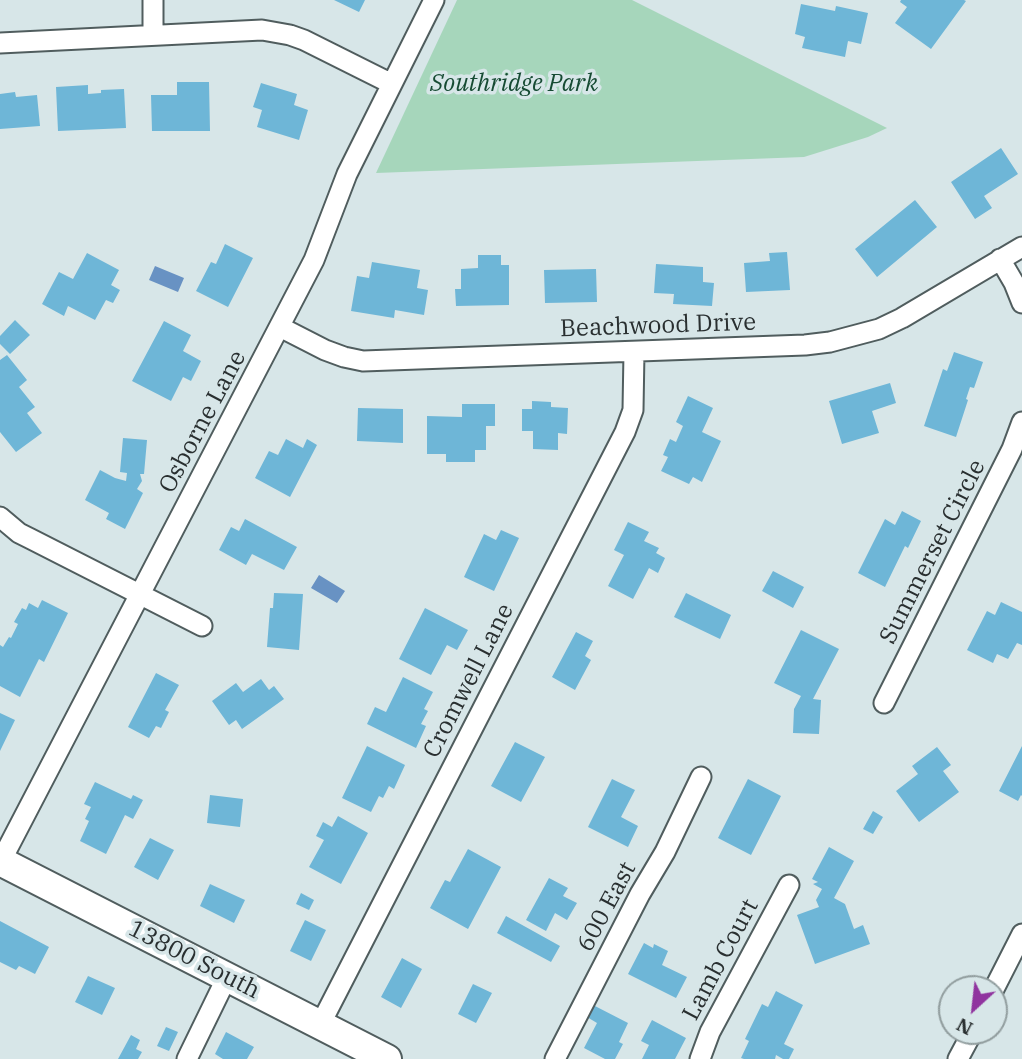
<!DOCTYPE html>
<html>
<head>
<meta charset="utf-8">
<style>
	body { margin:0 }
	#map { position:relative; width:1022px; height:1059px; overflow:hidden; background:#d7e6e8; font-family:"IBM Plex Serif",serif }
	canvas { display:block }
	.north { position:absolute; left:938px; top:975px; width:70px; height:70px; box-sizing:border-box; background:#d7e6e8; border:2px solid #919d9e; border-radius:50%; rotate:207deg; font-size:19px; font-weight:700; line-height:28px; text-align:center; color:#292f30 }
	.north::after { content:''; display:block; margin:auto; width:24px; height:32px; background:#90349f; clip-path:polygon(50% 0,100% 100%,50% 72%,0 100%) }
</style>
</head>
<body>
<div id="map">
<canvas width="1022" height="1059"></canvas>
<div class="north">N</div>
</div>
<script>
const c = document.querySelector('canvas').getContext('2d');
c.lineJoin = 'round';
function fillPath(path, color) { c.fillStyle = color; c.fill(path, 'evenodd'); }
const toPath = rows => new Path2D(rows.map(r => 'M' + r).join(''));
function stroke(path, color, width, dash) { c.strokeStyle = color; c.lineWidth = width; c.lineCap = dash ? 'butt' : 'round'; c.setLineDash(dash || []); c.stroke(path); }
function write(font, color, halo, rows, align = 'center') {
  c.font = font + ' "IBM Plex Serif",serif'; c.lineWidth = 7; c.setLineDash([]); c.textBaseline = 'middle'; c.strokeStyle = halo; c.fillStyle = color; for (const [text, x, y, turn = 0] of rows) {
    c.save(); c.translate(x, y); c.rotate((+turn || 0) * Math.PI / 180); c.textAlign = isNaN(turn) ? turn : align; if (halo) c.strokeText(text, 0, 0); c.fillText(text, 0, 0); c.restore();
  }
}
fillPath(toPath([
	[457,0,632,0,887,128,868,137,804,157,376,173]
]), '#a6d6bb');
fillPath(toPath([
	[155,266,184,278,178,292,149,280],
	[319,575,345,591,337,603,311,588]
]), '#6892c3');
fillPath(toPath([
	[334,0,365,0,359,12],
	[901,0,964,0,966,1,931,49,895,23,907,7,900,2],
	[801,4,835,11,836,6,868,13,861,44,848,41,845,57,802,48,805,37,795,34],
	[177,82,209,82,210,131,152,131,151,95,177,95],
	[261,83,297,94,294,105,308,110,299,140,257,127,262,110,253,107],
	[88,85,88,94,101,93,101,90,124,89,126,128,58,131,56,87],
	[15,92,16,97,37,95,40,126,0,129,0,94],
	[1001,148,1018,174,984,196,992,208,975,219,951,182],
	[915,200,937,227,877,277,855,249],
	[225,244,253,258,228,307,196,291,211,262,216,264],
	[787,252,790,290,746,292,744,263,770,261,769,253],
	[87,253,119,270,111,285,120,290,113,303,106,300,95,320,68,306,64,316,42,304,59,272,73,279],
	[478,255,501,255,501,265,509,265,509,305,456,306,455,289,461,289,461,269,478,268],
	[372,262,420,270,417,288,428,290,424,315,395,310,394,318,351,311,357,276,369,278],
	[656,264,703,267,703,282,714,283,712,306,673,304,674,294,654,293],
	[596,269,597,302,545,303,544,270],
	[15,320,30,335,10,354,0,344,0,336],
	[164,321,191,335,183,351,201,361,191,381,183,377,171,401,132,381],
	[954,352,983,362,974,388,970,387,966,399,968,400,956,437,924,426,943,369,947,371],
	[7,355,27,380,19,387,35,407,27,413,42,433,16,452,0,432,0,360],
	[890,383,896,403,872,411,879,433,842,444,829,401],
	[688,396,713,408,702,432,721,441,702,482,693,477,689,484,661,471,668,457,663,455,670,439,676,442,683,426,676,422],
	[532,401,551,402,551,407,568,408,567,434,558,433,558,450,533,449,533,431,522,431,522,409,532,409],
	[462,404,495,404,495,426,486,426,486,450,475,450,475,462,446,462,446,454,427,454,427,416,462,417],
	[358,408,403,409,403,443,357,441],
	[123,438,147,440,144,474,140,474,142,481,137,489,143,493,125,529,106,519,109,513,85,500,100,470,115,478,126,481,127,473,120,472],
	[286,439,303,448,307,439,317,445,290,497,255,478,269,451,278,455],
	[902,511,921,521,908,548,905,546,885,587,858,573,885,519,895,525],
	[245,519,297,547,284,570,252,554,246,565,219,550,231,527,239,531],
	[628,522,649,532,644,541,659,548,656,553,665,558,658,573,649,568,633,599,608,586,624,555,614,550],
	[501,530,519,538,494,591,464,577,484,534,496,540],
	[773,571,804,587,793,608,762,591],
	[274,593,303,594,299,650,267,647,270,608,273,608],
	[686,593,731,615,720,639,674,617],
	[42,600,68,613,44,662,39,659,20,697,0,686,0,645,3,647,9,637,11,638,18,624,14,622,22,608,26,610,29,603,38,608],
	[1001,602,1022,612,1022,645,1017,643,1008,659,997,654,993,663,967,650,987,611,995,615],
	[425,608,468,630,457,650,447,645,431,675,399,659],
	[801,630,839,649,813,699,821,700,819,734,793,733,794,709,801,696,774,683],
	[576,632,593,641,585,656,591,660,575,690,552,677],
	[156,673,179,685,165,710,169,712,161,728,156,726,149,738,128,727],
	[403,677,433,692,424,709,428,711,421,724,426,726,416,748,367,724,375,707,386,712],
	[261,679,269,690,274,686,284,699,242,729,236,720,229,725,212,701,236,683,243,692],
	[0,713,15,720,0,751],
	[515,742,545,757,521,802,491,786],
	[367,746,405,765,394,789,389,786,383,798,379,796,371,812,342,798],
	[1022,746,1022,796,1021,795,1018,801,999,791],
	[937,747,951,765,943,771,959,792,919,822,896,791,918,774,912,766],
	[612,779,635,790,621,817,638,826,628,847,588,827],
	[748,779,781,796,751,855,718,838],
	[95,782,131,799,133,795,143,800,133,819,125,815,106,854,80,841,89,821,85,819,91,807,84,804],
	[210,795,243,799,240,827,207,823],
	[873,811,883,817,873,834,863,829],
	[338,816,368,833,341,884,309,867,324,840,316,836,323,822,332,827],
	[150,838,174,850,158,880,134,867],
	[829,847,854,861,834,898,845,904,854,929,863,925,870,944,815,964,797,915,819,907,816,900,822,889,813,884,818,882,812,879],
	[468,849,501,867,468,929,430,908,445,880,450,882],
	[549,878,568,888,563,896,577,903,567,920,555,913,546,931,526,920],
	[210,884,245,900,234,923,200,906],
	[301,893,314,900,309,910,296,904],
	[506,916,560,946,551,962,497,933],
	[305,920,326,930,311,961,290,951],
	[0,921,49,947,35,974,19,966,16,970,0,962],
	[644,943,653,948,654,944,668,951,662,965,687,977,676,998,628,974],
	[402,958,422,969,401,1008,381,997],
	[88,976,115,988,102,1015,75,1002],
	[473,984,492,993,476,1023,458,1014],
	[776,991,803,1005,784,1044,794,1049,789,1059,783,1059,776,1055,775,1059,744,1059,741,1058,749,1041,745,1039,762,1004,768,1007],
	[593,1005,628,1023,619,1042,623,1044,615,1059,605,1059,584,1048,597,1023,587,1017],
	[652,1020,686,1038,675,1059,642,1059,649,1045,641,1041],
	[166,1027,178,1032,169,1051,157,1046],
	[226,1032,254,1047,247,1059,223,1059,215,1054],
	[131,1035,140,1040,136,1049,142,1052,138,1059,118,1059]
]), '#6eb6d7');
const street = toPath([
	[153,0,153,35],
	[0,43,262,30,290,35,304,40,392,84],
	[1000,259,1014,283,1022,303],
	[280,327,325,350,344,357,363,361,805,345,830,342,879,329,902,318,1022,247],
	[0,517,19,533,31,539,202,626],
	[884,703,1012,449,1022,422],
	[1,861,314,260,347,174,434,0],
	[994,989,1022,934],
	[320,1025,625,432,633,410,634,352],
	[187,1059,227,977],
	[555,1059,640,894,665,852,701,777],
	[700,1059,710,1032,789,885],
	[958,1059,973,1031]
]);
const secondary = toPath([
	[0,861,387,1059]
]);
stroke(street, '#505d5e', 23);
stroke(secondary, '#505d5e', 32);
stroke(street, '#fff', 19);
stroke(secondary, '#fff', 28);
write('italic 24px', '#164b33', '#d7e6e8', [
	["Southridge Park",514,84]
]);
write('24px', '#292f30', '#d7e6e8', [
	["Beachwood Drive",658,326,-2],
	["Osborne Lane",203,422,-62],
	["Summerset Circle",933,552,-63],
	["Cromwell Lane",469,681,-63],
	["600 East",607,907,-62],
	["13800 South",194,960,27],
	["Lamb Court",721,960,-62]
]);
</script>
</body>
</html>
